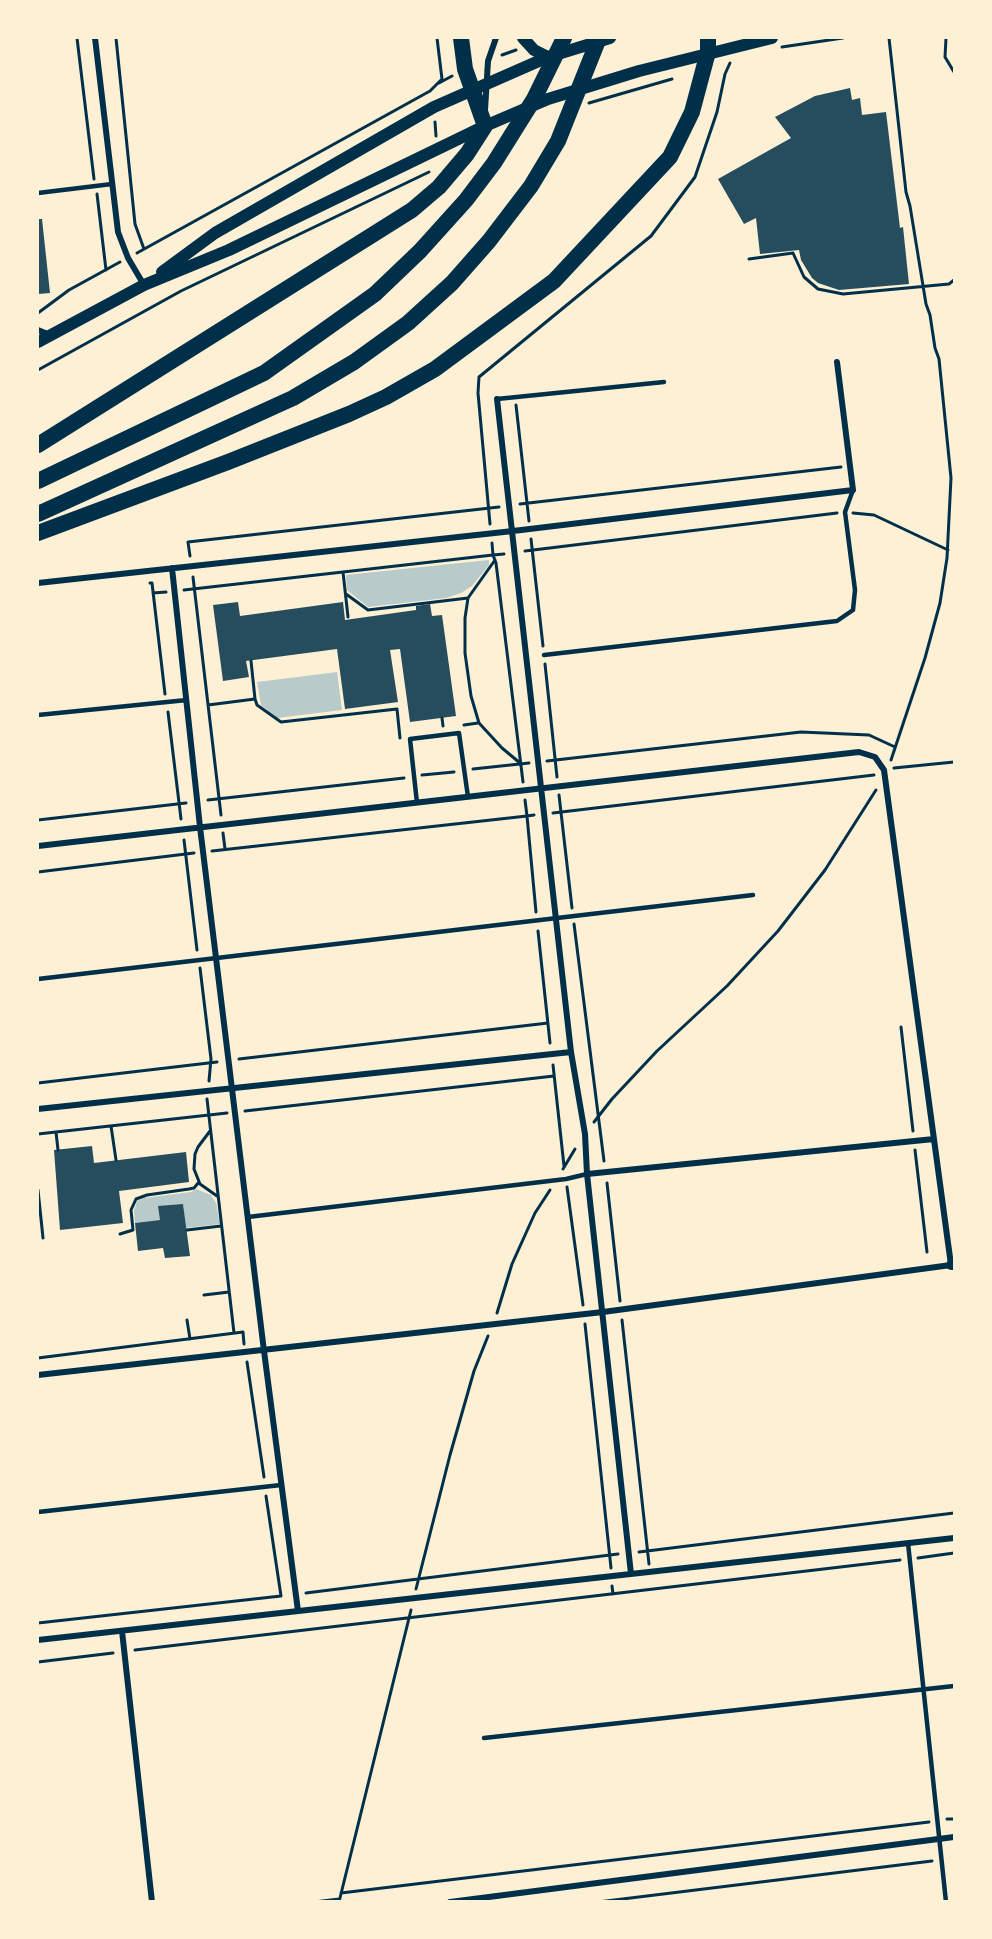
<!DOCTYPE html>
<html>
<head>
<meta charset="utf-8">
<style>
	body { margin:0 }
	#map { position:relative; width:992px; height:1939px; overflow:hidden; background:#fdf0d5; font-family:Barlow,sans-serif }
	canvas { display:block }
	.frame { position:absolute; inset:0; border:39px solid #fdf0d5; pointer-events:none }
</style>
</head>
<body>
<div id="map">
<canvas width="992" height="1939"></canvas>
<div class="frame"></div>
</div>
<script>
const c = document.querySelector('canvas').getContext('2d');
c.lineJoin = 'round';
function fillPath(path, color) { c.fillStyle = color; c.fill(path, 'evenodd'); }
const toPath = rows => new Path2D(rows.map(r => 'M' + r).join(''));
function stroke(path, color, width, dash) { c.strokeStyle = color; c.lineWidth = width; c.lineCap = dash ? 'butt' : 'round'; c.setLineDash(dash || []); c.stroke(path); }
fillPath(toPath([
	[489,560,489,565,472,586,461,593,446,598,368,607,347,590,346,575],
	[337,672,342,710,277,718,261,705,257,682],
	[196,1189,211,1195,216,1203,220,1224,186,1228,183,1204,160,1220,135,1223,134,1211,137,1201,144,1198,191,1192]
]), '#b9caca');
fillPath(toPath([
	[850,88,852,100,860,98,862,115,886,112,900,228,903,227,909,284,839,290,818,283,812,278,801,260,799,250,760,254,756,218,744,224,718,179,791,138,775,117,815,96],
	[38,219,42,219,50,293,38,294],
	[238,602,240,616,343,602,345,620,416,610,416,606,430,604,432,616,442,615,456,716,410,722,400,649,390,650,398,702,345,709,337,649,246,661,249,677,223,681,213,605],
	[92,1146,94,1163,186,1152,189,1182,119,1191,123,1223,60,1230,54,1150],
	[183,1204,190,1256,165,1258,163,1248,138,1251,135,1223,160,1220,158,1206]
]), '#264d5e');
stroke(toPath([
	[77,38,94,179],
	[116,38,135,224,144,249],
	[889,38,906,192,910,206,926,304,930,315,935,348,939,359,951,478,947,558,940,603,925,658,891,760],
	[946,38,945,57,954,72],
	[782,47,843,38],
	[502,55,516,50],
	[439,83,452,76],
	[589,103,672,79],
	[435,122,436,136],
	[97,194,106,270],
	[137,253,430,91,442,79,437,38],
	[749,259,793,253,804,277,818,289,843,294,949,284,954,280],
	[38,313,69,290,120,262],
	[38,370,181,291,429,172],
	[516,405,529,521],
	[520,504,841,467],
	[853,513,874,515,948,550],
	[490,524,478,393,479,377,651,236,695,177,717,112,725,74,730,63],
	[531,539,543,646],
	[492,543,493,555,504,554],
	[525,551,837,513],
	[190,556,188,542,499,507],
	[343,572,348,617],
	[193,577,221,815],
	[150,583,152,583,165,694],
	[184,590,493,555,496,563,523,782],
	[153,593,166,592],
	[346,594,368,610,468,598,495,560],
	[468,598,465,618,465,653,471,696,479,723,502,748,520,763],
	[545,664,557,777],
	[255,699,257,705,281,722,397,709,400,738],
	[208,705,255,699,251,661],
	[168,712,181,819],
	[442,718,443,726],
	[464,725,478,723],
	[547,761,801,732,869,735,895,747],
	[894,768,954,762],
	[473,769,529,763],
	[422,775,454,772],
	[559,795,572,908],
	[208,800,404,778],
	[525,800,527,816,534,815],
	[553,813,874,775],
	[38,820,186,803],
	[223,833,225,849],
	[184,840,197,950],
	[212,851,527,816,536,912],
	[38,872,194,853],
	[574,924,604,1161],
	[538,931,550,1043],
	[200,968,211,1059,209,1081],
	[901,1027,913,1131],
	[239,1059,548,1023],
	[553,1065,564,1166],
	[38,1083,217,1062],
	[207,1099,234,1333],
	[245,1111,554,1076],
	[594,1122,612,1099,657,1051,727,986,778,931,825,870,876,790],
	[111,1126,116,1160],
	[210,1131,198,1147,195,1154,194,1169,200,1184,217,1196],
	[56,1132,58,1150],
	[38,1134,227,1113],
	[915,1150,927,1252],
	[563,1169,575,1149],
	[607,1183,620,1301],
	[567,1187,583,1305],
	[38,1190,43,1238],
	[187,1230,221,1226],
	[120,1234,133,1230,131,1210,136,1199,147,1195,189,1189,194,1188,199,1182],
	[204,1295,229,1292],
	[497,1313,512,1264,535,1213,550,1190],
	[187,1320,190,1339],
	[622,1320,649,1564],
	[585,1324,611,1568],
	[38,1358,243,1332,244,1344],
	[247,1362,264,1477],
	[639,1552,954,1513],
	[918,1558,954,1553],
	[612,1586,613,1594],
	[416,1589,450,1455,474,1371,488,1336],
	[306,1593,618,1554],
	[38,1623,281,1596,266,1496],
	[135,1650,900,1560],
	[38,1662,113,1653],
	[947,1819,954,1819],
	[341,1893,929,1822],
	[314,1902,339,1899],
	[339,1902,411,1610],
	[598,1902,932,1861]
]), '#003049', 3);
stroke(toPath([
	[38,193,112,184],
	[497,399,664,382],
	[544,655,837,621,853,610,855,590,845,512,853,490],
	[38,715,187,700],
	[417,803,410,739,459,733,468,797],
	[38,979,753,895],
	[248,1217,566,1179,587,1174],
	[38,1512,281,1485],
	[908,1543,946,1902],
	[484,1738,954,1686]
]), '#003049', 4.5);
stroke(toPath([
	[95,38,118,232,128,258,144,285],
	[485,110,488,61,496,38],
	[38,330,50,335],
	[497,399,571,1052,585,1134,587,1174,631,1574],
	[172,568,200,827,264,1351,298,1611],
	[38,583,513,531,853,490,837,362],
	[38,846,859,752,875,757,884,770,951,1265,603,1312,38,1375],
	[38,1109,571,1052],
	[587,1174,934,1139],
	[122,1631,152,1902],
	[38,1640,954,1538],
	[450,1902,954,1837]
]), '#003049', 6);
stroke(toPath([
	[951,1265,954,1265]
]), '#003049', 10);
stroke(toPath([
	[523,38,534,50,548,57],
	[162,272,215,233,434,107,548,57,610,38],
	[38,342,144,285,229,250,485,126,548,99,639,71,772,38]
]), '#003049', 12);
stroke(toPath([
	[38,445,412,210,439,187,467,154,485,126,465,69,461,38],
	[38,481,264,373,375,294,420,251,466,200,494,163,534,99,564,38],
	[38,514,293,398,354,362,408,323,452,283,489,241,531,186,558,141,599,38],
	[38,533,228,462,349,414,386,397,435,369,554,281,670,157,692,112,708,52,708,38]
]), '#003049', 16);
</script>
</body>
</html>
